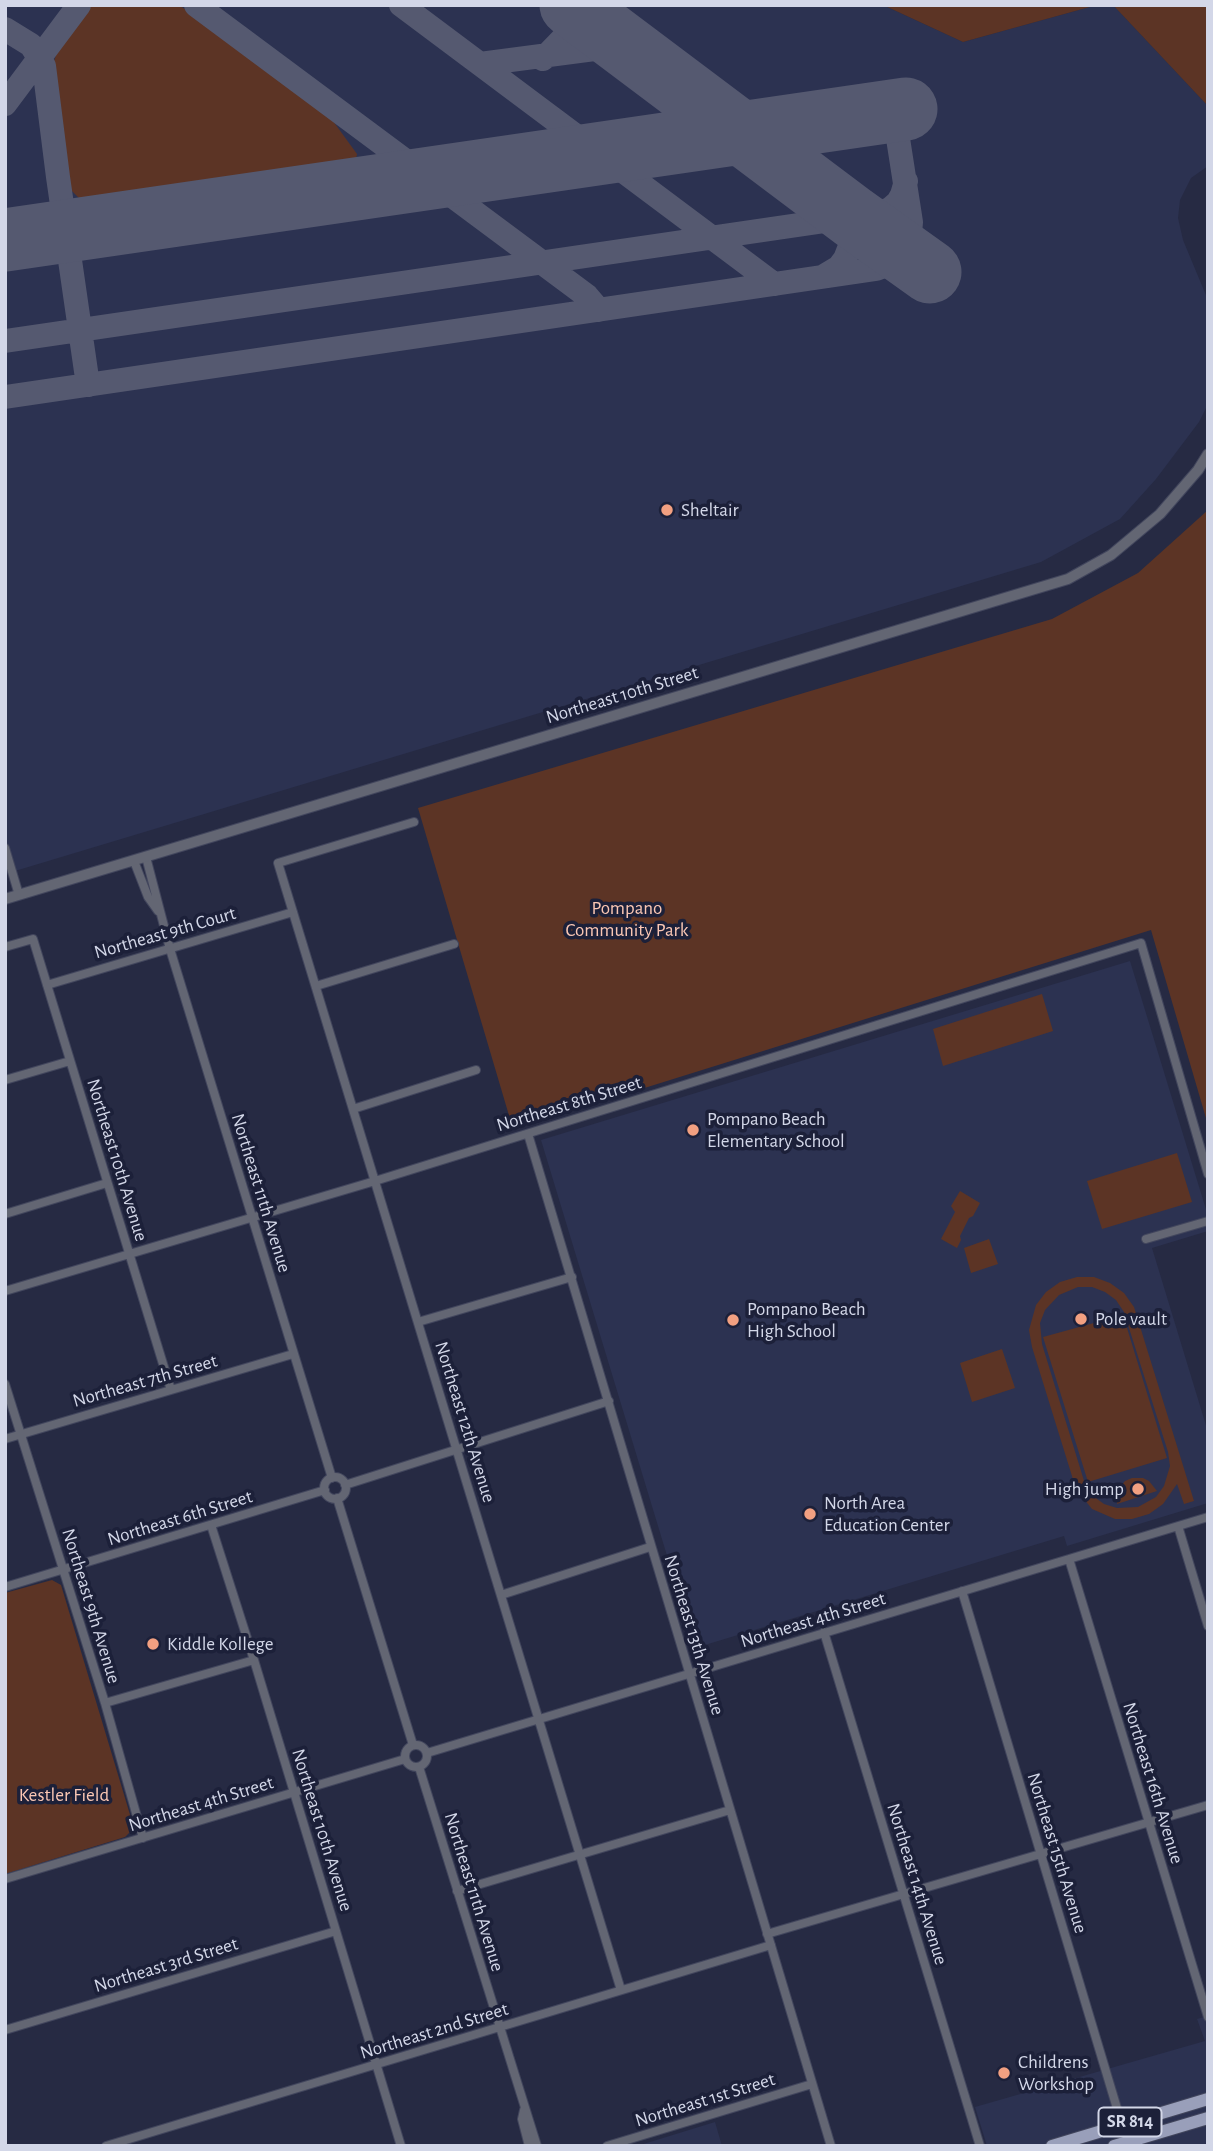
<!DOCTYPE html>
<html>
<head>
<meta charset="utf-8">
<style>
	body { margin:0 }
	#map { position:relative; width:1213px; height:2151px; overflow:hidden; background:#262a43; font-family:"Alegreya Sans",sans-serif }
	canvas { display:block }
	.frame { position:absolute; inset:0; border:7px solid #d3d7e8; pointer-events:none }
</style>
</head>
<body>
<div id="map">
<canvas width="1213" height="2151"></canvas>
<div class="frame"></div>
</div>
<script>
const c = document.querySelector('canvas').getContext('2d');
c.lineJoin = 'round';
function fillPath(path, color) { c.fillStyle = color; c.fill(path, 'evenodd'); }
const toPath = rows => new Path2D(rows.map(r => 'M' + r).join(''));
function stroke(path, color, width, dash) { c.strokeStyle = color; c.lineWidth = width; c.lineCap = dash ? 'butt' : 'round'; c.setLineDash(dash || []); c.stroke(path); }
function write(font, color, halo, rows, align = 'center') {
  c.font = font + ' "Alegreya Sans",sans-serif'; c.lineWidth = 7; c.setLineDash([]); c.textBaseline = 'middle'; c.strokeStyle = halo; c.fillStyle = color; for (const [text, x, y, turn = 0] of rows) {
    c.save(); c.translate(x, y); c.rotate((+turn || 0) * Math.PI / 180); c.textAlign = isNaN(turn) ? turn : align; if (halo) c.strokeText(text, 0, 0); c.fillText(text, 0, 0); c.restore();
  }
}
fillPath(toPath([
	[5,5,883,5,963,42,1097,5,1113,5,1208,106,1208,166,1191,178,1180,200,1178,218,1183,240,1208,300,1208,404,1199,422,1156,479,1120,519,1041,562,5,874],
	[1130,961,1208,1216,1208,1231,1152,1248,1208,1432,1208,1503,1067,1546,1064,1536,695,1648,541,1140],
	[1208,2016,1208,2146,987,2146,975,2107,1205,2041,1197,2019],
	[715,2122,722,2146,637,2146]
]), '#2c3251');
fillPath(toPath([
	[91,5,179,5,256,60,333,121,357,154,356,159,352,165,84,203,71,190,53,64,56,55],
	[883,5,1097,5,963,42],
	[1113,5,1208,5,1208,106],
	[1208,510,1208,1125,1151,930,513,1129,418,808,1052,619,1138,573],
	[1042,994,1053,1031,943,1066,933,1029],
	[1177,1153,1192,1202,1102,1229,1087,1181],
	[960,1191,980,1203,973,1216,969,1218,960,1236,961,1240,957,1248,941,1239,955,1212,951,1206],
	[989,1239,998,1264,971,1273,964,1248],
	[1077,1277,1094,1277,1110,1283,1124,1293,1134,1307,1194,1501,1184,1504,1177,1484,1163,1504,1149,1514,1132,1519,1115,1519,1092,1509,1076,1489,1032,1347,1029,1330,1036,1305,1046,1292,1060,1282],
	[1078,1287,1092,1287,1105,1292,1116,1300,1124,1312,1168,1452,1170,1466,1164,1486,1156,1497,1138,1507,1117,1508,1104,1504,1093,1496,1085,1484,1042,1344,1040,1323,1045,1310,1059,1295],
	[1123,1315,1167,1458,1088,1482,1043,1337],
	[1002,1349,1015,1388,972,1402,960,1363],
	[1132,1478,1143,1478,1149,1481,1157,1491,1117,1504,1117,1497,1121,1486,1125,1481],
	[52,1580,61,1585,134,1828,125,1837,5,1874,5,1593]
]), '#5c3425');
stroke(toPath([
	[196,5,587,296,599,310],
	[401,5,774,284],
	[5,29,31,45,44,66,58,177,88,385],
	[543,59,571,30,565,5],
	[480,64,625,45],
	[5,104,79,5],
	[824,276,839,267,845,259,852,241,853,217],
	[5,341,880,213,890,209,898,202,902,195,906,181],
	[5,397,876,269,887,265,903,253,909,243,911,222,897,132,884,120,872,115,865,115]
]), '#555970', 24);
stroke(toPath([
	[571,5,853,217,930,272],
	[5,240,906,109]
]), '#555970', 63);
const minor = toPath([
	[414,822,278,863,621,1990],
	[5,848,19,895],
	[146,857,170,949,332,1478],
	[134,861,148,897,158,911],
	[5,947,33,939,171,1390],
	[47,985,293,912],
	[316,986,454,944],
	[5,1080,70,1061],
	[353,1109,476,1070],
	[528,1134,831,2146],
	[5,1214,107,1183],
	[1146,1239,1208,1221],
	[5,1291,375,1181,1141,943,1208,1174],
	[418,1322,572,1277],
	[5,1384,105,1703,143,1838],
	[5,1439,293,1354],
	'324 1488a11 11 0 1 1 22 0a11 11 0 1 1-22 0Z',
	[345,1485,609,1401],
	[337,1498,413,1745],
	[211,1525,254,1660,401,2146],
	[1178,1526,1208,1626],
	[1069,1559,1208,2017],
	[5,1587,325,1490],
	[962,1591,1122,2125],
	[501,1595,650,1547],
	[824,1632,980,2146],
	[105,1703,254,1660],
	'405 1756a11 11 0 1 1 22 0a11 11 0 1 1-22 0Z',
	[427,1753,1208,1517],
	[419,1767,537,2146],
	[5,1879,405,1759],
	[457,1891,730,1810],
	[767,1934,1208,1805],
	[5,2030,336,1931],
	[524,2110,522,2119,529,2146],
	[106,2146,771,1945],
	[607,2146,812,2084]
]);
const tertiary = toPath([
	[5,899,1068,579,1111,555,1160,514,1198,470,1208,454]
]);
const primary = toPath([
	[1052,2146,1208,2099],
	[1114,2146,1208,2118]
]);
stroke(minor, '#42465d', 10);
stroke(tertiary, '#42465d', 12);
stroke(primary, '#42465d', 14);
stroke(minor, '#636673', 8);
stroke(tertiary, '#636673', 10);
stroke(primary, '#999fba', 12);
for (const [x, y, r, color] of [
	[667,510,7,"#f2a081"],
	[693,1130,7,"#f2a081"],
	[1081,1319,7,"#f2a081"],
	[733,1320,7,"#f2a081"],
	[1138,1489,7,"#f2a081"],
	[810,1514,7,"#f2a081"],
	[153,1644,7,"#f2a081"],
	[1004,2073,7,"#f2a081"]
]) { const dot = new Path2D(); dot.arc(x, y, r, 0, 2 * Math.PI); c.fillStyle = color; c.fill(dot); stroke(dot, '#1c2039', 2.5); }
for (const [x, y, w] of [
	[1130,2122,63]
]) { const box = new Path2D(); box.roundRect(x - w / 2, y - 14.5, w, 29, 5); c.fillStyle = '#1c2039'; c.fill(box); stroke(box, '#d3d7e8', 2); }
write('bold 18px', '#d3d7e8', null, [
	["SR 814",1130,2122]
]);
write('19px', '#d3d7e8', '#1c2039', [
	["Sheltair",681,510],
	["Pompano Beach",707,1119],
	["Elementary School",707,1141],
	["Pompano Beach",747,1309],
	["High School",747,1331],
	["Pole vault",1095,1319],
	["High jump",1124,1489,"right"],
	["North Area",824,1503],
	["Education Center",824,1525],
	["Kiddle Kollege",167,1644],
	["Childrens",1018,2062],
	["Workshop",1018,2084]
], 'left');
write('19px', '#d3d7e8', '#1c2039', [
	["Northeast 10th Street",622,695,-17],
	["Northeast 9th Court",165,933,-16],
	["Northeast 8th Street",569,1104,-17],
	["Northeast 10th Avenue",117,1160,73],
	["Northeast 11th Avenue",261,1193,73],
	["Northeast 7th Street",145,1381,-16],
	["Northeast 12th Avenue",465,1422,73],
	["Northeast 6th Street",180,1518,-17],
	["Northeast 9th Avenue",91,1606,73],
	["Northeast 4th Street",813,1620,-17],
	["Northeast 13th Avenue",694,1635,73],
	["Northeast 16th Avenue",1153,1783,73],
	["Northeast 4th Street",201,1804,-17],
	["Northeast 10th Avenue",322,1830,73],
	["Northeast 15th Avenue",1057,1853,73],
	["Northeast 14th Avenue",917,1884,73],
	["Northeast 11th Avenue",474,1892,73],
	["Northeast 3rd Street",166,1965,-17],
	["Northeast 2nd Street",434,2031,-17],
	["Northeast 1st Street",705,2100,-17]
]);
write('19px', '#fbc7b4', '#1c2039', [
	["Pompano",627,908],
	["Community Park",627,930],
	["Kestler Field",64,1795]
]);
</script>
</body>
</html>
